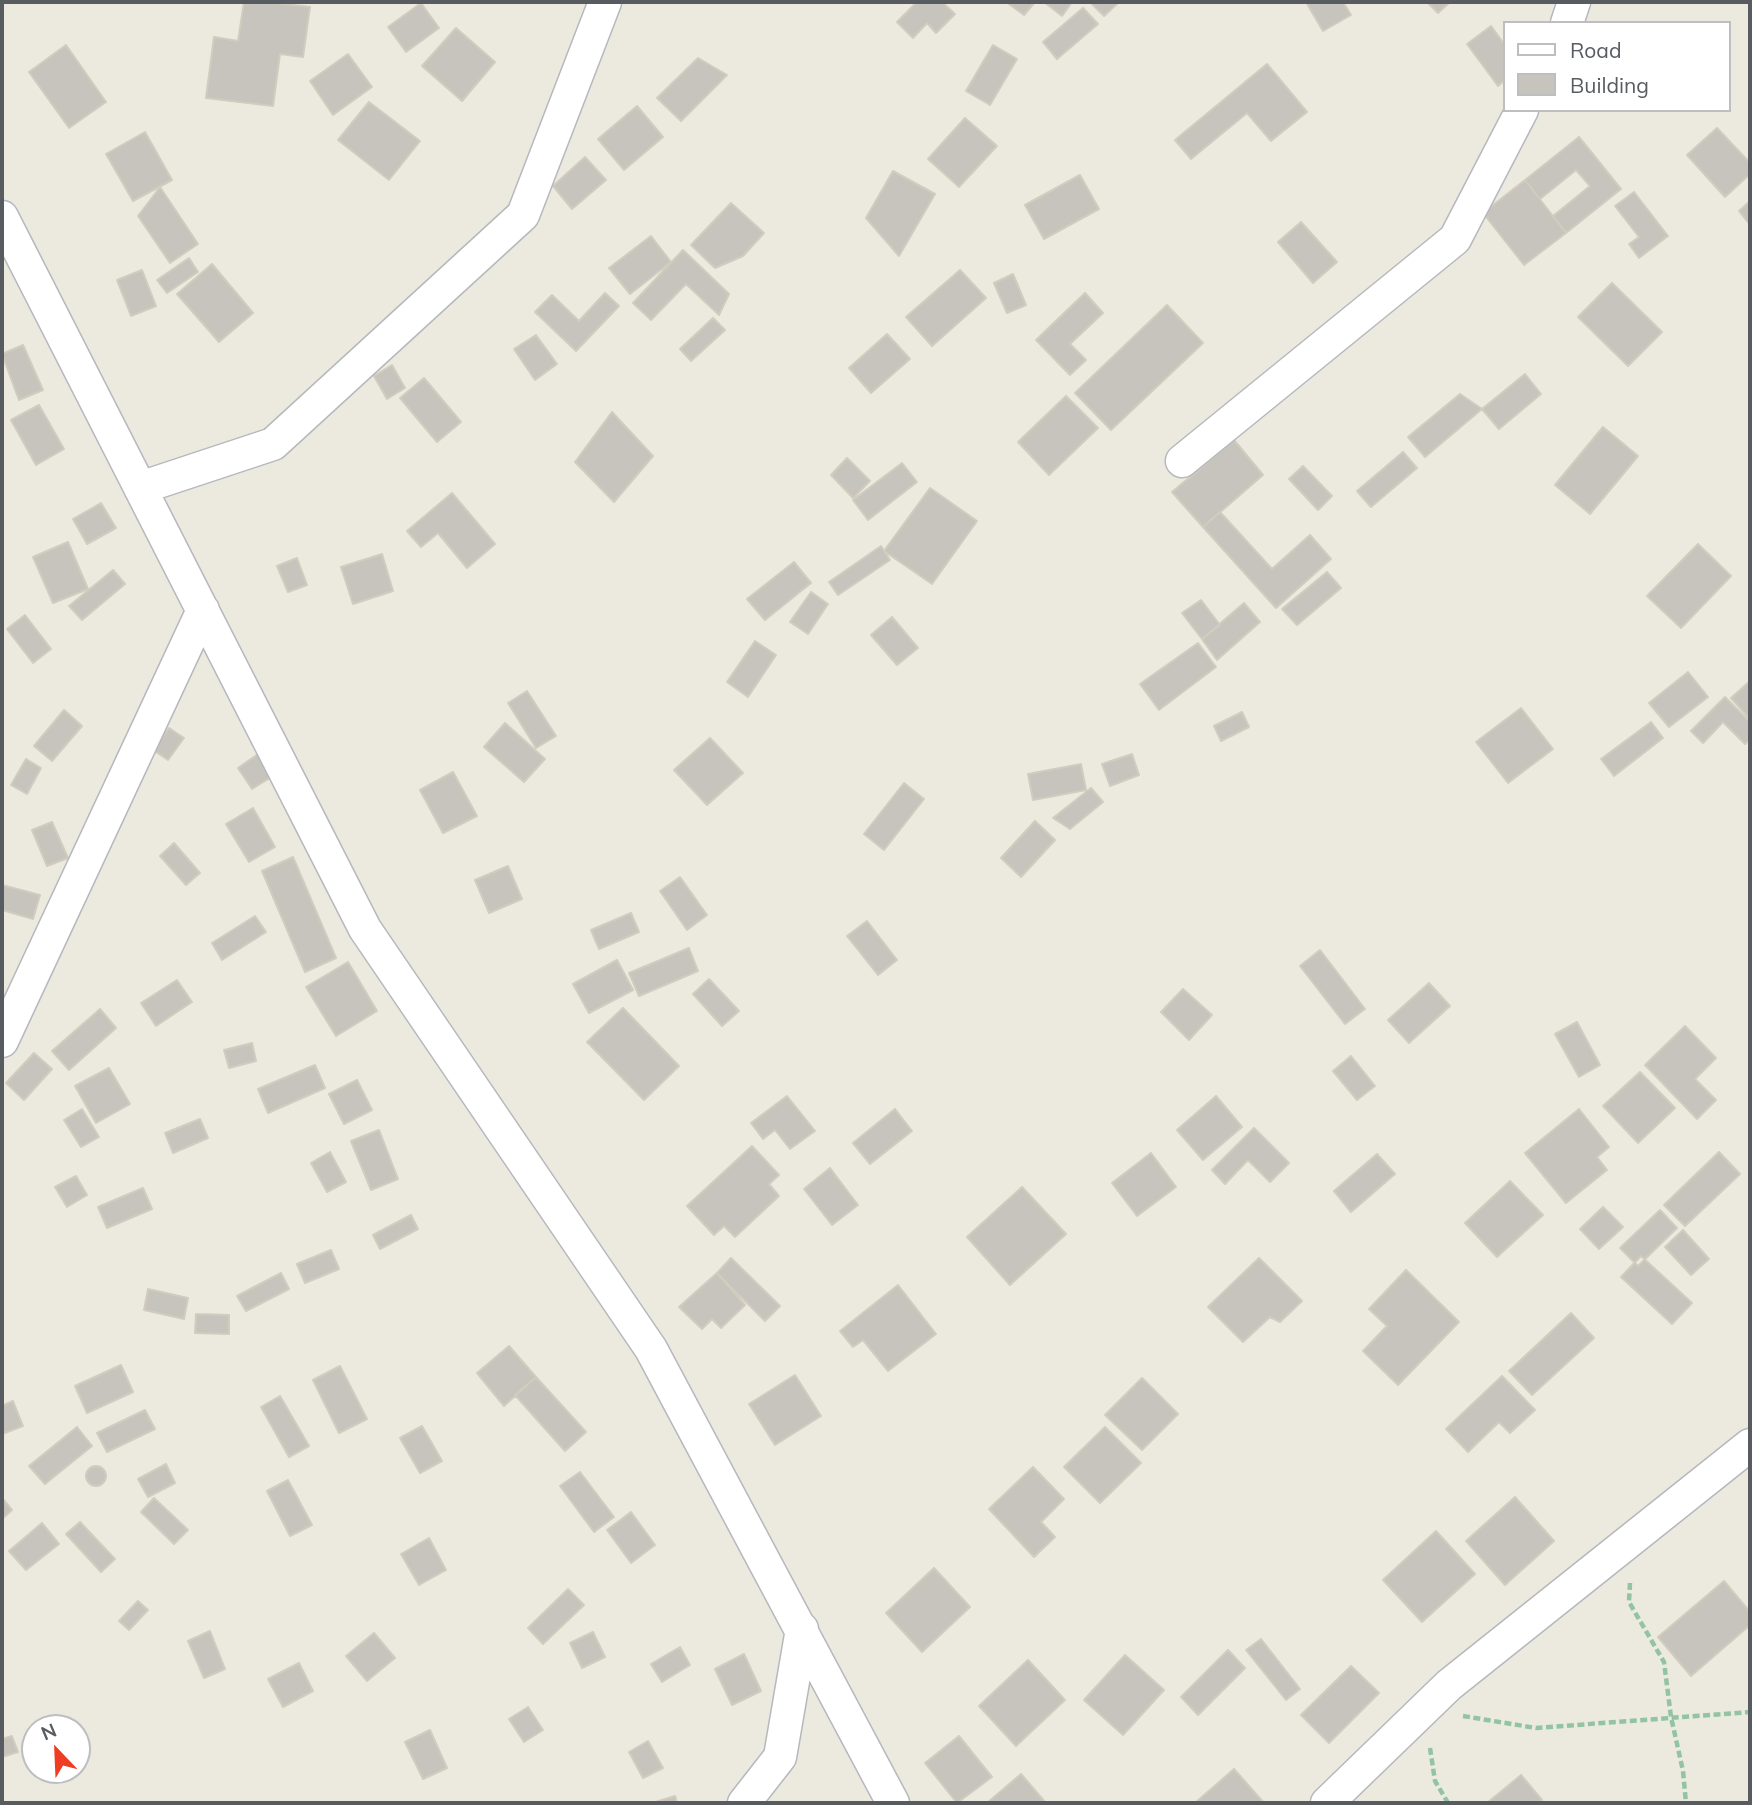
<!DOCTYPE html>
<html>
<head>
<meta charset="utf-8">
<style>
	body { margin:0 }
	#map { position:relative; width:1752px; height:1805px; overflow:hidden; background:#eceadf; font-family:Mulish,sans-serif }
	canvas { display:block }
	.frame { position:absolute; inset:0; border:4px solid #585c61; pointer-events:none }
	.legend { position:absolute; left:1503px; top:21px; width:228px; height:91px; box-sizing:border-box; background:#fff; border:2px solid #bcbec0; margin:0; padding:9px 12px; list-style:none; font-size:21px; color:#585c61 }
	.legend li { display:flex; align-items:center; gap:14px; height:35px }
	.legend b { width:35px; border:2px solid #bcbec0 }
	.north { position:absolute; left:21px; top:1714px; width:70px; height:70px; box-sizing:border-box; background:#fff; border:2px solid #bcbec0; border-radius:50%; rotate:337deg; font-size:19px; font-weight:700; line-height:28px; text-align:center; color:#585c61 }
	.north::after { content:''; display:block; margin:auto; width:24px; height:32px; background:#ef3d23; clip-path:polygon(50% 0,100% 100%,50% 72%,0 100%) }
</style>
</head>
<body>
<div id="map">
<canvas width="1752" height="1805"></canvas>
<div class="frame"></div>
<ul class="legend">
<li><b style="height:9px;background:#fff"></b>Road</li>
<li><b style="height:19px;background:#c7c4bd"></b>Building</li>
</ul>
<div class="north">N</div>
</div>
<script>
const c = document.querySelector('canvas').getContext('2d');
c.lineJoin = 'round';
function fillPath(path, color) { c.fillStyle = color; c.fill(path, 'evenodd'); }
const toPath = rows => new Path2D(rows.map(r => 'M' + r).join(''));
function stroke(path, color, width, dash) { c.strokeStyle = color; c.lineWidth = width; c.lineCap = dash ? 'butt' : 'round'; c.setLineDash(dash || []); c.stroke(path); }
const building = toPath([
	[244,2,267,2,310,7,303,57,280,54,273,106,206,98,214,37,238,41,244,2],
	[917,2,942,2,955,14,936,33,927,23,913,38,897,22,917,2],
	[1006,2,1035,2,1024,15,1006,2],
	[1044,2,1072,2,1062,16,1044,2],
	[1090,2,1119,2,1104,16,1090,2],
	[1306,2,1343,2,1351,15,1323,31,1306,2],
	[1427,2,1450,2,1438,13,1427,2],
	[421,3,439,28,406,52,388,27,421,3],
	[1083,8,1098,24,1057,59,1043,42,1083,8],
	[1491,26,1505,45,1505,80,1498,86,1467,44,1491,26],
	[456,28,495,62,462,101,422,66,456,28],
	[66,45,106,102,69,128,29,72,66,45],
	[993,45,1017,59,990,105,966,91,993,45],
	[348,54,372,87,333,115,310,81,348,54],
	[698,58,727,75,681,121,657,98,698,58],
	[1267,64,1307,112,1271,141,1247,113,1191,159,1175,140,1267,64],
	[369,102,420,141,389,180,338,140,369,102],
	[637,106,663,137,624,170,598,139,637,106],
	[965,118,997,146,959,187,928,159,965,118],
	[1717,128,1750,163,1750,174,1725,197,1687,155,1717,128],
	[145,132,172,180,133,201,106,154,145,132],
	[1579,137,1621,189,1566,233,1553,216,1590,186,1576,170,1540,199,1525,180,1579,137],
	[585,157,606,180,572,209,553,186,585,157],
	[893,171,935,194,899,256,866,218,893,171],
	[1080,175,1099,209,1044,239,1025,205,1080,175],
	[1525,180,1566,233,1524,265,1483,213,1525,180],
	[160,187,198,244,170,263,138,216,160,187],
	[1634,192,1668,236,1639,258,1629,244,1639,237,1615,206,1634,192],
	[1750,201,1750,225,1739,211,1750,201],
	[731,203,764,233,743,256,715,268,691,245,731,203],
	[1301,222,1337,262,1313,283,1278,242,1301,222],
	[651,236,671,262,630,294,609,268,651,236],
	[683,250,729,294,719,315,686,284,651,320,633,303,683,250],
	[189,258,198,272,167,293,157,280,189,258],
	[212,264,253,313,219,342,177,294,212,264],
	[142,270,156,306,131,316,117,280,142,270],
	[960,270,986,298,932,346,906,317,960,270],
	[1013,274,1026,305,1007,313,994,283,1013,274],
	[1612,283,1662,332,1628,366,1578,317,1612,283],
	[605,293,619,306,576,351,535,312,552,295,579,321,605,293],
	[1085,293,1103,313,1070,344,1086,360,1070,375,1036,340,1085,293],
	[1167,305,1203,343,1111,430,1075,393,1167,305],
	[713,318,725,330,691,361,680,349,713,318],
	[887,334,910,359,871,393,849,368,887,334],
	[536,335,557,364,535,380,514,349,536,335],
	[23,345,43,390,19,400,2,354,23,345],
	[392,365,405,388,387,399,374,376,392,365],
	[1525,374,1541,394,1499,429,1482,409,1525,374],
	[424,378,461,422,437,442,400,398,424,378],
	[1460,394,1482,409,1425,457,1408,437,1460,394],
	[1066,396,1098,428,1049,475,1018,442,1066,396],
	[39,405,64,449,36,465,11,420,39,405],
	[612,412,653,456,614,502,575,462,612,412],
	[1603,427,1638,456,1590,514,1555,485,1603,427],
	[1234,440,1263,475,1203,527,1172,492,1234,440],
	[1403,452,1417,468,1371,507,1357,491,1403,452],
	[847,458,870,481,853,498,831,475,847,458],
	[902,463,917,482,868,520,853,500,902,463],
	[1303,466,1332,496,1318,510,1289,479,1303,466],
	[930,488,977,521,932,584,884,551,930,488],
	[452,493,495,544,467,568,438,533,421,547,407,531,452,493],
	[101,503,116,528,87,544,73,519,101,503],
	[1220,512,1272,569,1310,535,1331,559,1276,608,1203,527,1220,512],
	[68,542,88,589,53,603,33,557,68,542],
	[1698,544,1731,576,1681,628,1647,596,1698,544],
	[881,546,890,560,838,595,829,582,881,546],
	[382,554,393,591,353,604,341,567,382,554],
	[297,558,307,585,288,592,277,566,297,558],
	[794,562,811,583,765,620,747,599,794,562],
	[113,570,125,584,82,620,69,606,113,570],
	[1327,572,1341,588,1297,625,1282,609,1327,572],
	[811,592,828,604,808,634,790,622,811,592],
	[1201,600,1220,625,1202,639,1182,613,1201,600],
	[1244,603,1260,622,1217,660,1202,639,1244,603],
	[25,615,51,649,33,663,7,629,25,615],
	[892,617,918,648,897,665,871,635,892,617],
	[755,641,776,655,748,697,727,682,755,641],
	[1198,643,1216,667,1159,710,1140,684,1198,643],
	[1688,672,1708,697,1669,727,1649,703,1688,672],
	[1750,681,1750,719,1731,698,1750,681],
	[527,691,556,736,536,748,508,703,527,691],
	[1725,697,1750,722,1750,739,1745,744,1723,722,1703,743,1691,731,1725,697],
	[1521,708,1553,749,1508,783,1476,742,1521,708],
	[64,710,82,726,52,761,34,746,64,710],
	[1242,712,1249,727,1221,741,1214,726,1242,712],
	[1651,722,1663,738,1614,776,1601,759,1651,722],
	[505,723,545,759,524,782,484,747,505,723],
	[169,728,184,738,168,760,153,750,169,728],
	[710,738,743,773,707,805,674,770,710,738],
	[258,754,273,776,252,789,238,768,258,754],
	[1132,754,1139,775,1110,786,1102,764,1132,754],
	[26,759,41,768,27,794,11,785,26,759],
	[1081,764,1086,790,1033,800,1028,774,1081,764],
	[453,772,477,816,443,833,420,790,453,772],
	[904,783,924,799,884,850,864,834,904,783],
	[1091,788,1103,802,1070,829,1053,818,1091,788],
	[253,808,275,847,249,862,226,824,253,808],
	[1035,821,1055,840,1021,877,1001,858,1035,821],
	[52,822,68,858,47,866,32,830,52,822],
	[174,843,200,873,186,885,160,856,174,843],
	[293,857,336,958,305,972,262,871,293,857],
	[508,866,522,899,489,913,475,880,508,866],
	[680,877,707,915,687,930,660,891,680,877],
	[2,885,40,895,33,919,2,910,2,885],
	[631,913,639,932,599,949,591,930,631,913],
	[255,916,266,932,222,960,212,943,255,916],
	[867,921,897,960,878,975,847,936,867,921],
	[689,948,698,971,639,996,629,973,689,948],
	[1320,950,1365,1009,1345,1024,1300,966,1320,950],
	[617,960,633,990,589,1013,573,984,617,960],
	[348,962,377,1011,336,1036,306,987,348,962],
	[709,979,739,1011,722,1026,693,994,709,979],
	[177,980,192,1002,156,1026,141,1003,177,980],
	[1429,983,1450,1006,1409,1043,1388,1020,1429,983],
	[1183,989,1212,1015,1189,1040,1161,1012,1183,989],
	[623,1008,679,1066,644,1100,587,1042,623,1008],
	[100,1009,116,1028,69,1070,52,1051,100,1009],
	[1577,1022,1600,1065,1579,1077,1555,1034,1577,1022],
	[1685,1026,1716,1058,1695,1079,1716,1100,1697,1119,1645,1065,1685,1026],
	[252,1043,256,1061,229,1068,224,1050,252,1043],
	[34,1053,52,1069,24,1100,6,1083,34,1053],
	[1351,1056,1375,1086,1357,1100,1333,1071,1351,1056],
	[315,1065,325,1088,268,1113,258,1089,315,1065],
	[109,1068,130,1104,96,1123,75,1086,109,1068],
	[1640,1072,1675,1108,1638,1143,1603,1106,1640,1072],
	[357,1080,372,1110,344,1124,329,1094,357,1080],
	[787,1096,815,1131,790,1149,775,1130,763,1139,751,1123,787,1096],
	[1216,1096,1242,1127,1203,1160,1177,1130,1216,1096],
	[82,1109,99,1137,81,1147,64,1120,82,1109],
	[895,1109,912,1131,870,1164,853,1143,895,1109],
	[1579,1109,1609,1147,1597,1157,1607,1170,1566,1203,1525,1153,1579,1109],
	[200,1119,208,1138,173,1153,165,1133,200,1119],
	[1254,1128,1289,1163,1270,1182,1248,1160,1225,1184,1212,1170,1254,1128],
	[379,1130,398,1179,371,1190,351,1141,379,1130],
	[752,1146,779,1175,769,1184,779,1196,735,1237,724,1226,714,1235,687,1206,752,1146],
	[330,1152,346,1182,327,1192,311,1163,330,1152],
	[1719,1152,1740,1174,1685,1226,1664,1205,1719,1152],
	[1151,1153,1176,1187,1137,1216,1112,1183,1151,1153],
	[1377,1154,1395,1174,1351,1212,1334,1191,1377,1154],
	[830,1168,858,1205,832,1225,804,1189,830,1168],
	[76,1176,87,1195,67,1207,55,1187,76,1176],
	[1510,1181,1543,1215,1497,1257,1465,1223,1510,1181],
	[1022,1187,1066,1234,1010,1285,967,1237,1022,1187],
	[143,1188,152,1209,107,1228,98,1207,143,1188],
	[1603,1207,1623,1227,1599,1249,1580,1229,1603,1207],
	[1660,1210,1677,1228,1638,1266,1620,1248,1660,1210],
	[411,1215,418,1229,380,1249,373,1235,411,1215],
	[1683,1230,1709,1259,1691,1275,1665,1247,1683,1230],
	[331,1250,339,1269,305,1283,297,1264,331,1250],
	[1641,1256,1692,1303,1672,1324,1621,1277,1641,1256],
	[731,1258,780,1306,765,1321,717,1273,731,1258],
	[1259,1258,1302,1301,1280,1322,1270,1317,1243,1342,1208,1307,1259,1258],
	[1406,1270,1459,1322,1398,1385,1363,1351,1387,1326,1369,1309,1406,1270],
	[281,1273,289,1289,246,1311,237,1296,281,1273],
	[717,1273,745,1305,721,1328,712,1319,702,1329,679,1307,717,1273],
	[898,1285,936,1334,888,1371,863,1340,853,1347,840,1331,898,1285],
	[148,1289,188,1298,184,1319,144,1310,148,1289],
	[1571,1313,1594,1338,1532,1395,1509,1371,1571,1313],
	[196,1314,229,1315,229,1334,195,1333,196,1314],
	[509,1346,536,1377,504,1406,477,1373,509,1346],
	[121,1365,133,1392,87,1413,75,1386,121,1365],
	[340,1366,367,1419,339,1433,313,1380,340,1366],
	[795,1375,821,1416,775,1445,749,1404,795,1375],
	[1502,1376,1535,1410,1510,1433,1499,1422,1468,1452,1446,1429,1502,1376],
	[536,1377,586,1432,565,1451,515,1395,536,1377],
	[1142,1378,1178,1414,1142,1450,1105,1415,1142,1378],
	[280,1396,309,1446,289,1457,261,1407,280,1396],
	[13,1401,23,1426,2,1434,2,1406,13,1401],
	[145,1410,155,1429,107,1452,97,1433,145,1410],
	[422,1426,442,1461,420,1473,400,1438,422,1426],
	[77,1427,92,1446,45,1484,29,1466,77,1427],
	[1105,1427,1141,1463,1100,1503,1064,1467,1105,1427],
	[166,1464,175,1483,148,1497,138,1479,166,1464],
	'86 1476a10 10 0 1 1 20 0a10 10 0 1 1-20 0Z',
	[1033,1467,1064,1499,1041,1522,1055,1537,1034,1557,989,1509,1033,1467],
	[580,1472,614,1517,594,1532,560,1486,580,1472],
	[288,1480,312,1525,290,1536,267,1491,288,1480],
	[1515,1497,1554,1541,1505,1585,1466,1541,1515,1497],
	[2,1498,12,1510,2,1519,2,1498],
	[154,1498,188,1530,174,1544,141,1512,154,1498],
	[631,1512,655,1545,631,1563,607,1530,631,1512],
	[80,1522,115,1559,101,1572,66,1534,80,1522],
	[42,1523,59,1544,26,1570,9,1551,42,1523],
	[1436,1531,1475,1574,1422,1622,1383,1580,1436,1531],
	[429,1538,446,1570,419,1585,401,1554,429,1538],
	[934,1568,970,1607,922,1652,886,1613,934,1568],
	[1724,1581,1750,1612,1750,1625,1691,1676,1658,1637,1724,1581],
	[568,1589,584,1605,543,1644,528,1628,568,1589],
	[138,1601,148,1610,129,1630,119,1621,138,1601],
	[210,1631,225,1669,204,1678,188,1641,210,1631],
	[593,1632,605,1657,582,1668,570,1643,593,1632],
	[374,1633,395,1658,367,1681,346,1656,374,1633],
	[1261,1639,1300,1689,1286,1700,1246,1650,1261,1639],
	[680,1647,690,1665,662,1682,651,1664,680,1647],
	[1228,1650,1245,1668,1198,1715,1181,1697,1228,1650],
	[744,1654,761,1691,732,1705,715,1669,744,1654],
	[1125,1655,1164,1690,1123,1735,1084,1700,1125,1655],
	[1028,1660,1065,1700,1016,1746,979,1706,1028,1660],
	[299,1663,313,1691,283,1707,268,1679,299,1663],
	[1351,1666,1379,1693,1329,1743,1301,1715,1351,1666],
	[528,1707,543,1730,524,1742,509,1719,528,1707],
	[430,1730,447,1768,423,1779,405,1742,430,1730],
	[12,1736,18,1752,2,1757,2,1739,12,1736],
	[959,1736,992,1777,957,1803,925,1763,959,1736],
	[648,1741,663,1768,643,1778,629,1752,648,1741],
	[1234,1769,1264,1803,1195,1803,1234,1769],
	[1021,1774,1045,1802,987,1803,1021,1774],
	[1521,1775,1542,1800,1539,1803,1487,1803,1521,1775],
	[675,1796,677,1803,652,1803,675,1796]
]);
fillPath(building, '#c7c4bd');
stroke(building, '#d1ccbe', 2);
const street = toPath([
	[1567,23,1574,2],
	[2,217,365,929,651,1349,893,1803],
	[1182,461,1455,239,1522,110],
	[140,488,273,444,523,215,605,2],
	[2,1041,203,610],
	[744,1803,780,1757,802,1629],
	[1327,1803,1449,1685,1750,1445]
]);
stroke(street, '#b5b8bd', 35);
stroke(toPath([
	[1630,1583,1629,1602,1664,1662,1671,1717,1683,1771,1686,1803],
	[1463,1716,1536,1728,1750,1712],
	[1430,1748,1435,1781,1448,1803]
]), '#92c4a3', 4.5, [7, 3.5]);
stroke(street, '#fff', 32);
</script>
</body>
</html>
